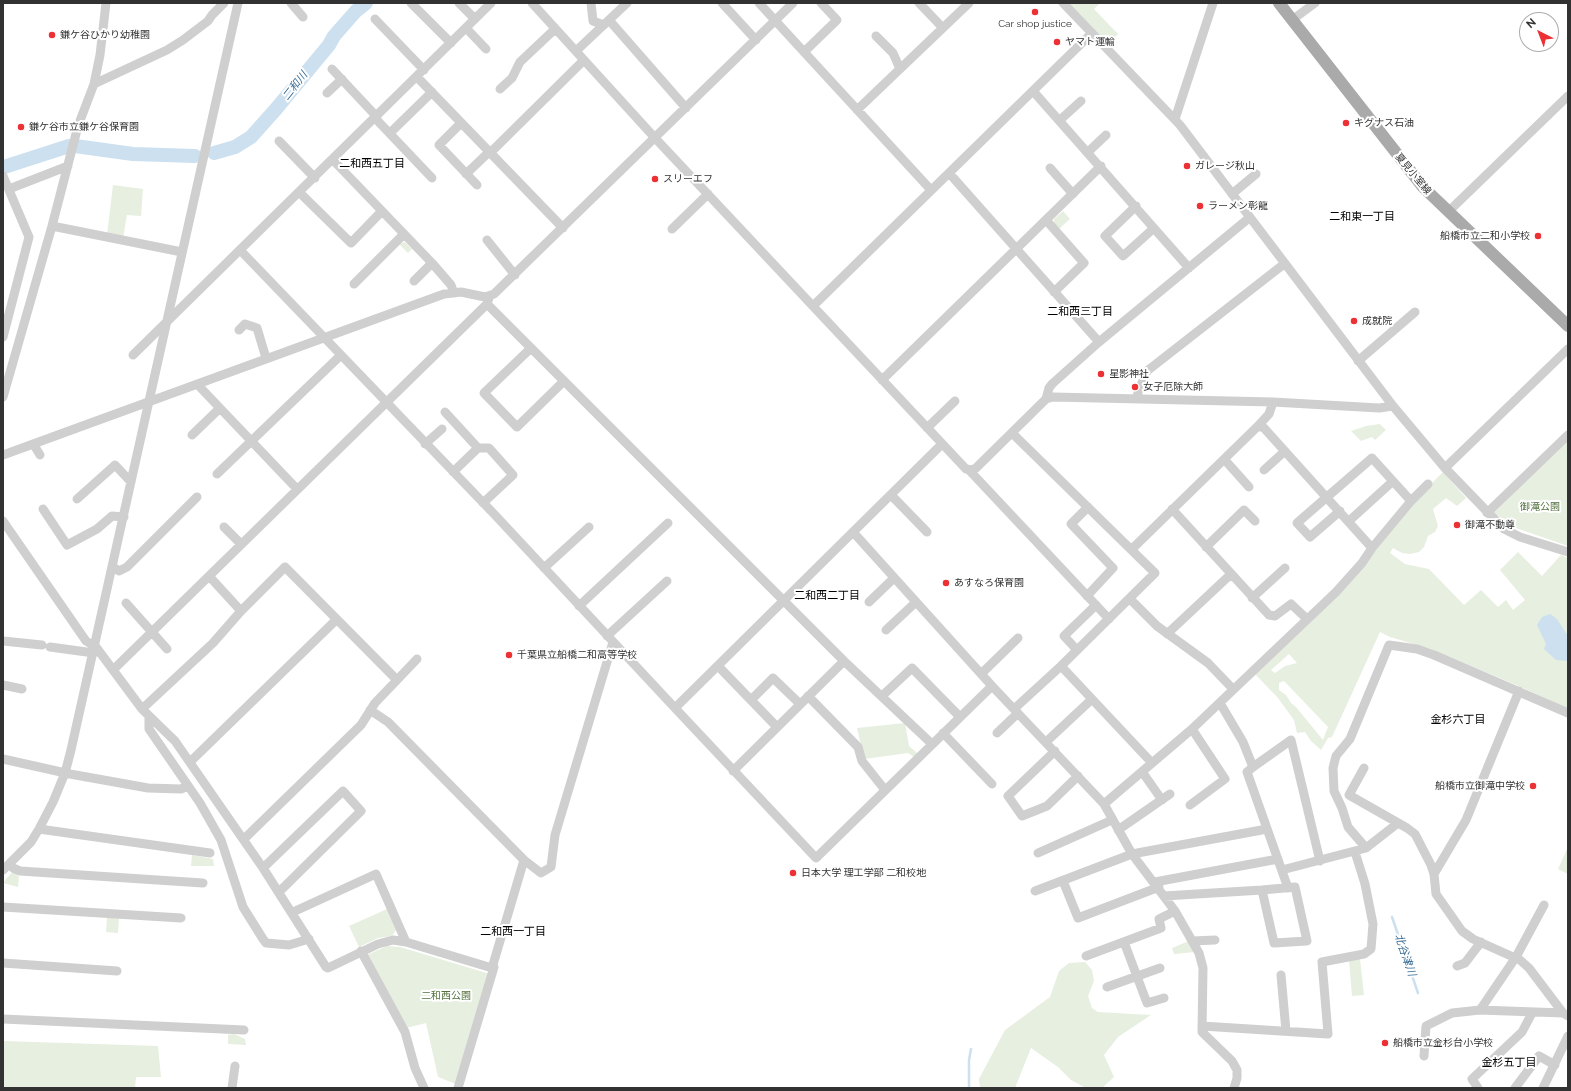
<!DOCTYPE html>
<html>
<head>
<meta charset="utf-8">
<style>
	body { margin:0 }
	#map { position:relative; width:1571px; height:1091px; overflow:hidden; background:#fff; font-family:Raleway,sans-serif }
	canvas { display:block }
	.frame { position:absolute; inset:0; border:4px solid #323232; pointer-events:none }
	.north { position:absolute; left:1519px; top:12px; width:40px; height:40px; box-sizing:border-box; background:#fff; border:1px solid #adadad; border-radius:50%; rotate:318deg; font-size:11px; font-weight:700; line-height:16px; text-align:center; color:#323232 }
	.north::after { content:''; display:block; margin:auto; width:14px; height:18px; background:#ed3034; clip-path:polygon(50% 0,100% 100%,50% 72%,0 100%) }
</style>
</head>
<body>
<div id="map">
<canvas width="1571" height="1091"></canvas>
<div class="frame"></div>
<div class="north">N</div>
</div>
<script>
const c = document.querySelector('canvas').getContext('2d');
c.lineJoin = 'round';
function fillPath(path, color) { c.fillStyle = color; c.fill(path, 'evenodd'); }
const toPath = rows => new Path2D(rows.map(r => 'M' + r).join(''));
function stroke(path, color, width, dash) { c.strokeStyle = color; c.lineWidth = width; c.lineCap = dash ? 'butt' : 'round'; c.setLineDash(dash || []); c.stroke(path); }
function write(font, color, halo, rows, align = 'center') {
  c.font = font + ' Raleway,"Noto Sans JP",sans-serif'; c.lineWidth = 4; c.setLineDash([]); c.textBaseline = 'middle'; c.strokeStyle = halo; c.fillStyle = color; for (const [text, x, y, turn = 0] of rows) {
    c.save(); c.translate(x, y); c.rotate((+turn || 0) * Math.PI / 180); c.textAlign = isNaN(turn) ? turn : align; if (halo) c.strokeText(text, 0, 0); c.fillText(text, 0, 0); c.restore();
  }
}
fillPath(toPath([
	[1068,3,1100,3,1094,9,1118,34,1108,44],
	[113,185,143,189,141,216,127,215,123,238,107,235],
	[1063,211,1070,219,1059,229,1054,225,1054,219],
	[405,242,412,249,408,253,399,244],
	[1380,424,1386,430,1375,440,1372,437,1361,441,1351,431,1366,426],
	[1568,439,1568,546,1513,527,1494,513],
	[1443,472,1466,498,1457,506,1446,498,1433,509,1438,526,1435,532,1428,536,1424,547,1419,552,1410,554,1402,553,1393,548,1390,553,1405,564,1429,569,1464,605,1481,590,1498,607,1506,600,1513,610,1525,600,1500,570,1518,552,1542,576,1561,555,1568,558,1568,709,1521,687,1431,649,1390,637,1380,632,1332,737,1328,738,1321,750,1311,741,1305,732,1297,733,1294,720,1278,698,1253,672,1296,631,1410,505],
	[1289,654,1297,663,1285,666,1275,673,1271,670],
	[1284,681,1328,727,1323,740,1296,707,1291,703,1286,695,1279,690,1279,683],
	[905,723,909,746,917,753,914,757,908,753,864,759,857,728],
	[1568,847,1568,874,1558,869],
	[192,855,213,859,214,866,191,866],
	[13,871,19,877,18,887,3,883],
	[387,909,396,930,392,936,378,938,359,947,349,926],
	[107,917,119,918,118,933,106,932],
	[1189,941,1195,952,1174,954,1172,948],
	[387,946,400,947,490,974,456,1084,438,1077,426,1023,406,1028,367,955],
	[1360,959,1364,995,1352,996,1349,960],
	[1085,962,1092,970,1094,981,1088,996,1092,1008,1098,1012,1151,1015,1118,1037,1104,1055,1114,1077,1102,1088,1086,1088,1071,1080,1058,1067,1031,1048,1015,1088,980,1088,979,1079,1005,1030,1050,997,1059,971,1069,963],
	[234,1034,245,1039,246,1045,228,1044,228,1035],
	[3,1041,158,1046,161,1077,136,1077,135,1088,3,1088]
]), '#e7efe0');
fillPath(toPath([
	[1550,614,1557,619,1568,636,1568,661,1556,660,1544,649,1546,644,1537,625,1542,617]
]), '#cce0ef');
stroke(toPath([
	[1392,917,1418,993],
	[969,1088,969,1060,971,1049]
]), '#cce0ef', 2.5);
stroke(toPath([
	[75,146,133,154,195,156],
	[214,153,235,147,251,137,276,109,329,45,334,36,356,11,366,3],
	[4,167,69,146]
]), '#cce0ef', 14);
stroke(toPath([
	[291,3,303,17],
	[411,3,451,43],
	[459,3,475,19],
	[532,3,655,138,966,469,972,470,976,468,1046,399,1053,397,1273,402,1379,408,1393,406],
	[591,3,593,21,604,25],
	[722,3,756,40],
	[759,3,931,190],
	[919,3,942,27],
	[1063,3,1180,125,1393,406,1445,468,1504,529,1520,537,1568,552],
	[375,19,424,70],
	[609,20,686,108],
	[1292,20,1315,3],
	[466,28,486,49],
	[876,36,893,53,900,69],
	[576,51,627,3],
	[804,52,837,20,821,3],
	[332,69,377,117],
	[417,77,563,228],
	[94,84,167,50,183,40,208,21,212,15,224,3],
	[500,89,512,78,520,62,555,29],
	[1033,91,1189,268],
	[327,93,342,79],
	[857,110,969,3],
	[375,118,432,178],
	[1175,119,1213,3],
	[1060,120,1081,101],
	[461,123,439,145,477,185],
	[390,133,432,92],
	[279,141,315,178],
	[1088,152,1106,135],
	[490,153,584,60],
	[333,160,432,263,451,285,454,293],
	[1050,168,1073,194],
	[949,173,1099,342],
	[466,174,489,152],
	[3,176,29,237,3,337],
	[9,189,68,166],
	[300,193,351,243,382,211],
	[1232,194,1256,174],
	[1136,206,1105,236,1123,256,1154,228],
	[1448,212,1568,96],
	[1046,220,1084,263,1054,292],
	[52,226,182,252],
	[672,229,708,194],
	[487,240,515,275],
	[241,251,495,515,674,707,677,706,942,444],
	[414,281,432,263],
	[354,284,404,234],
	[487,304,844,661,932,744],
	[813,306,1092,33],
	[239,330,245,324,257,328,266,358],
	[531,348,484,393,517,427,564,381],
	[133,355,491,3],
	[1358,361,1415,312],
	[882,380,1101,166],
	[197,384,297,489],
	[3,397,52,226,78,126,94,84,100,55,106,3],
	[1046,399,1049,388,1052,384,1099,342,1249,218],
	[1137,399,1138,392,1147,371,1284,264],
	[445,412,478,448,489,448,513,475,483,503],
	[1258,426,1264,428,1372,548],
	[927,428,955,401],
	[1012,433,1155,573,1061,666,1014,709],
	[192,435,220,408],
	[425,444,442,429],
	[34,445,40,455],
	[3,455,444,294,461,292,485,297,494,294,793,3],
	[1224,459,1249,487],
	[1445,468,1568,349],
	[969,470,1109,619],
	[1264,470,1285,451],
	[453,472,478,448],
	[217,474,341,355],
	[891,495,927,532],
	[77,499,115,465,131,482],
	[43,509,67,545,97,529,112,516,124,517],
	[1172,509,1269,615,1275,616,1291,604,1307,619],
	[1340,511,1310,537,1297,523,1372,458,1411,501],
	[1487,513,1568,435],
	[3,521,86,641,96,647,142,709,175,741,263,868,326,967,328,968,378,944,393,940,406,942,492,968,524,860,388,722,370,710],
	[1349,521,1392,482],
	[224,527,241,544],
	[853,532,992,686,1104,804,1132,854,1175,911,1199,953,1203,968,1202,1032,1232,1061,1237,1070,1237,1078,1234,1088],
	[1206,547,1244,510,1255,521],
	[1132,549,1258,426,1269,414,1273,402],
	[113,567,119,571,127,567,197,497],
	[544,568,589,527],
	[209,576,241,611],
	[1087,596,1113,568,1071,524,1088,507],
	[1252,598,1285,568],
	[1130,599,1157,626,1208,663,1233,689],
	[869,602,894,578],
	[126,603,167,649],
	[579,606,668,523],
	[886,630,916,602],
	[1167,634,1231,574],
	[607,636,667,581],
	[3,641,42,645],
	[50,647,94,653],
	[1077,650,1064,636,1096,605],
	[718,666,777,727],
	[1061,666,1152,763],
	[114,669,487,304,489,298],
	[981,674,1018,638],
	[397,680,417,659],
	[3,685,22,689],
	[808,696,858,747,862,761,885,790],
	[882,696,912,668,960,717],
	[751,700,773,678,800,704],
	[1220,703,1243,742,1253,767,1247,772,1288,888],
	[674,707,816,858,992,686],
	[142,709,213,643,241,611,285,567,397,680,375,703,361,725,244,839],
	[149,716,149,729,200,803,221,840,243,907,263,939,266,943,289,945,309,939],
	[943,733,992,784],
	[997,733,1018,713],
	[1046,742,1091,700],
	[1055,751,1008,796,1022,816,1047,806,1078,776],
	[3,759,70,774,148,788,181,789,188,786],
	[190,762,336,620],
	[1253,767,1291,740,1320,861],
	[1364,768,1349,795,1407,828,1415,834,1431,865,1434,874,1436,894,1462,931,1473,939,1520,960,1529,968,1563,1013,1568,1016],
	[733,771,844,661],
	[1143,773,1162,800],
	[1104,804,1192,729,1336,592,1362,563,1372,548,1411,501,1428,484],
	[1190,805,1225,779,1192,729],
	[39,829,210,853],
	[1118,830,1170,794],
	[1366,848,1348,827,1342,808,1334,791,1333,768,1336,756,1350,739,1389,645,1417,649,1434,655,1568,713],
	[1038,853,1112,820],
	[524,860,541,873,551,867,555,835,613,642],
	[10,864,13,868,20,871,203,883],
	[263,868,343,791,361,811,279,892],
	[3,870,31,842,39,829,53,802,65,773,71,750,238,3],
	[1282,870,1366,848,1398,823],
	[1434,874,1466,820,1519,691],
	[1063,881,1078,918,1159,887],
	[1155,882,1278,859],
	[1035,891,1132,854,1267,829],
	[1164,896,1262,890,1274,943,1307,941,1295,887,1262,890],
	[3,907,181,918],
	[293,912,376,874,406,942],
	[1193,941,1215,940],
	[1124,942,1147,1003,1164,998],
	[361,951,405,1032,415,1068,424,1088],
	[1086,956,1161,928,1159,919,1175,911],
	[3,963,117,971],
	[1457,966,1465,963,1481,942],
	[1281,975,1286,1031],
	[1107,987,1160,968],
	[1480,1010,1516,957,1544,905],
	[3,1019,244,1030],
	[1202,1026,1328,1034,1322,962,1364,954,1371,949,1373,924,1365,884,1355,852],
	[1424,1056,1426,1026,1452,1013,1480,1010,1563,1013],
	[232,1088,235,1066],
	[458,1088,494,967],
	[1478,1088,1472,1079,1522,1032,1532,1013],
	[1515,1088,1539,1056,1555,1065],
	[1543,1088,1568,1036]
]), '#cfcfcf', 9);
stroke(toPath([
	[1279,3,1423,187,1568,326]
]), '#aaa', 12);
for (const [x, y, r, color] of [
	[1035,12,4,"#ed3034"],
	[52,35,4,"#ed3034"],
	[1057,42,4,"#ed3034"],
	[1346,123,4,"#ed3034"],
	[21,127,4,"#ed3034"],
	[1187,166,4,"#ed3034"],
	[655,179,4,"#ed3034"],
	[1200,206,4,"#ed3034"],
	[1538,236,4,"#ed3034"],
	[1354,321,4,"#ed3034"],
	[1101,374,4,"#ed3034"],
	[1135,387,4,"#ed3034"],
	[1457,525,4,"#ed3034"],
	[946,583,4,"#ed3034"],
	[509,655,4,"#ed3034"],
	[1533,786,4,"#ed3034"],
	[793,873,4,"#ed3034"],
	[1385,1043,4,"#ed3034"]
]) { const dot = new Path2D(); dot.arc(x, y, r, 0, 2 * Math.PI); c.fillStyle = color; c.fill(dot); stroke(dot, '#fff', 1.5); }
write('10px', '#323232', '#fff', [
	["Car shop justice",1035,24,"center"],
	["鎌ケ谷ひかり幼稚園",60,35],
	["ヤマト運輸",1065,42],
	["キグナス石油",1354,123],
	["鎌ケ谷市立鎌ケ谷保育園",29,127],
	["ガレージ秋山",1195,166],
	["スリーエフ",663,179],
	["ラーメン彰龍",1208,206],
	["船橋市立二和小学校",1530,236,"right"],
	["成就院",1362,321],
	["星影神社",1109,374],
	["女子厄除大師",1143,387],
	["御滝不動尊",1465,525],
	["あすなろ保育園",954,583],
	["千葉県立船橋二和高等学校",517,655],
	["船橋市立御滝中学校",1525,786,"right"],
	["日本大学 理工学部 二和校地",801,873],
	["船橋市立金杉台小学校",1393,1043]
], 'left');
write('10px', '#323232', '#fff', [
	["夏見小室線",1413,174,50]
]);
write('10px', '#52713c', '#fff', [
	["御滝公園",1540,507],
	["二和西公園",446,996]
]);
write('italic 11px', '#3b7099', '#fff', [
	["二和川",295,86,-52],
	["北谷津川",1405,955,71]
]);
write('11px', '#000', '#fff', [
	["二和西五丁目",372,164],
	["二和東一丁目",1362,217],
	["二和西三丁目",1080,312],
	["二和西二丁目",827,596],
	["金杉六丁目",1458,720],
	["二和西一丁目",513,932],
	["金杉五丁目",1509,1063]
]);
</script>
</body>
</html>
